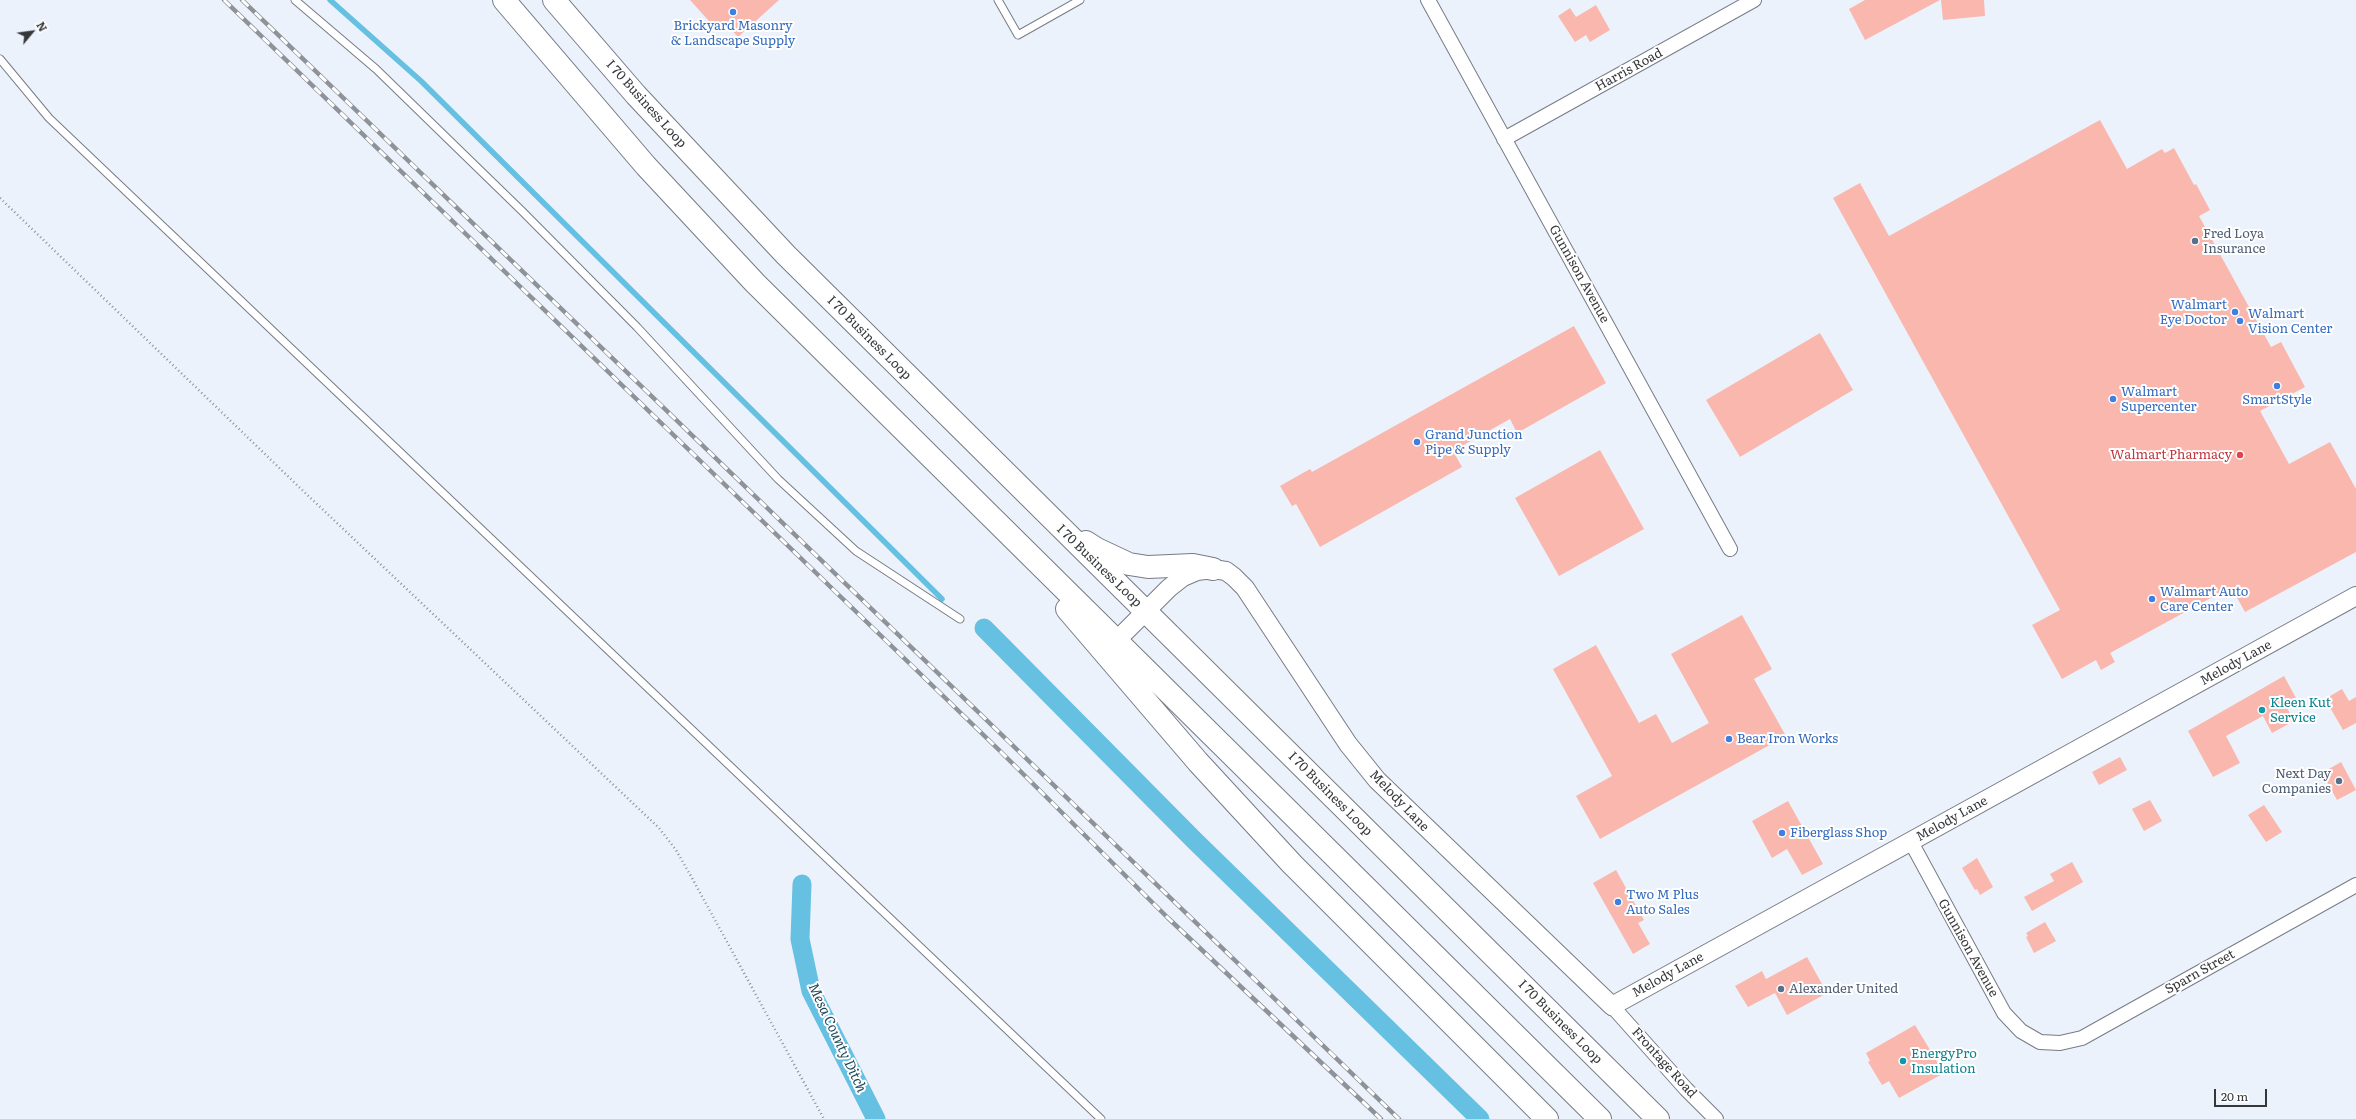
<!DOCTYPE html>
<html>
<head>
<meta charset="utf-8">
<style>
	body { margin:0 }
	#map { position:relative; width:2356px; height:1119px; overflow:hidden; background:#ecf2fc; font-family:Literata,serif }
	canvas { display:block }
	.north { position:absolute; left:12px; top:12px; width:40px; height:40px; -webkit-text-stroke:3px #fff; paint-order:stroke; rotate:61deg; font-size:11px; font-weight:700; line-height:16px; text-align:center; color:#35373b }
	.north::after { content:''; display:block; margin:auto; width:14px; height:18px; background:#35373b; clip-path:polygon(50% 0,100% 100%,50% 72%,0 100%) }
	.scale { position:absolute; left:2214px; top:1089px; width:53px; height:18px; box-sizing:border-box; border:2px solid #35373b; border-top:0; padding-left:5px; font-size:12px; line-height:14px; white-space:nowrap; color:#35373b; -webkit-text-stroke:3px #fff; paint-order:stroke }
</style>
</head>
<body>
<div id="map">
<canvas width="2356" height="1119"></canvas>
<div class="north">N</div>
<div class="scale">20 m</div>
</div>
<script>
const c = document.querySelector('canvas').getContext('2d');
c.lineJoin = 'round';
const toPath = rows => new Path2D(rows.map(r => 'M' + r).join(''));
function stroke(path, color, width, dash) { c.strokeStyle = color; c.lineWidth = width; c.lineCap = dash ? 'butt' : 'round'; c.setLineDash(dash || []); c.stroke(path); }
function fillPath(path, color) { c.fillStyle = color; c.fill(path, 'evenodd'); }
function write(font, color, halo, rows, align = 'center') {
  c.font = font + ' Literata,serif'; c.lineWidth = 4; c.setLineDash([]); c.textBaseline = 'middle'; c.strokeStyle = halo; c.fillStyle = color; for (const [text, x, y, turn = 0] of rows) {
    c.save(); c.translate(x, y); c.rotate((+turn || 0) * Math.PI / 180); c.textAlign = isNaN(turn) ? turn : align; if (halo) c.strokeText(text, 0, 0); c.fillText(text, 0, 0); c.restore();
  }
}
stroke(toPath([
	[330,0,421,81,942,599]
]), '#65c0e1', 5.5);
stroke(toPath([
	[984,628,1194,840,1480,1119],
	[802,884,800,939,811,991,876,1119]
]), '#65c0e1', 19);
fillPath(toPath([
	[690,0,779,0,738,37,726,24,718,31],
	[1865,0,1940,0,1865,40,1849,9],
	[1941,0,1984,0,1985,16,1943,20],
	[1596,5,1610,30,1590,42,1586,35,1575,42,1558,16,1570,8,1576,17],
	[2100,120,2127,169,2162,149,2165,153,2174,148,2194,185,2196,184,2210,210,2199,216,2271,347,2281,342,2305,387,2260,411,2289,464,2330,442,2356,489,2356,552,2245,612,2231,587,2110,653,2115,662,2101,670,2096,660,2062,679,2032,625,2060,610,1833,198,1860,183,1889,236],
	[1574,326,1606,383,1517,433,1510,419,1453,451,1462,467,1320,547,1296,504,1292,506,1280,486,1310,469,1312,472],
	[1820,333,1853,390,1740,457,1706,400],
	[1600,450,1644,529,1559,576,1515,498],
	[1742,615,1772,669,1754,679,1786,736,1600,839,1576,796,1612,776,1553,669,1596,645,1639,723,1656,714,1672,743,1709,723,1671,654],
	[2284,676,2296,698,2285,704,2294,721,2272,733,2263,716,2226,736,2240,763,2213,777,2188,731],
	[2342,689,2349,701,2356,697,2356,723,2343,730,2325,699],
	[2120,757,2127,770,2099,785,2092,772],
	[2341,762,2356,790,2337,800,2322,773],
	[2150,800,2162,821,2144,831,2132,809],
	[1788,801,1823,864,1802,875,1787,849,1772,858,1752,821],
	[2264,805,2282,832,2266,842,2248,815],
	[1977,858,1993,887,1980,895,1977,889,1975,890,1962,868],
	[2072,862,2083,882,2032,911,2024,897,2054,881,2050,874],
	[1616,870,1644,920,1638,923,1650,944,1633,954,1593,883],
	[2045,922,2056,941,2034,953,2026,937,2028,936,2026,933],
	[1807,957,1827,993,1787,1015,1775,993,1748,1007,1735,986,1762,971,1766,979],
	[1915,1025,1944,1073,1899,1098,1889,1081,1882,1085,1868,1062,1870,1061,1866,1053]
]), '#f9b7ae');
const service = toPath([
	[295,0,376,69,522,211,637,327,778,479,856,551,960,619],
	[998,0,1018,35,1080,0],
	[0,59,49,118,1101,1119]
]);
const minor = toPath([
	[1428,0,1730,549],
	[1504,139,1754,0],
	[1911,842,2004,1013,2021,1031,2040,1042,2060,1043,2082,1038,2356,885],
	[1612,1006,1686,1089,1716,1119]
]);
const tertiary = toPath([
	[1117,640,1169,588,1183,577,1197,571,1213,569,1226,571,1234,577,1245,588,1348,744,1377,780,1612,1006,2356,596]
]);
const primary = toPath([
	[504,0,646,166,755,283,1600,1119],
	[554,0,636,95,786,255,1658,1119],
	[1086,542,1097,549,1129,564,1148,567,1193,565,1213,569],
	[1067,609,1198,762,1292,864,1547,1119]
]);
stroke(service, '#777b85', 9);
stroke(minor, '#777b85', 16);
stroke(tertiary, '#777b85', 20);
stroke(primary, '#777b85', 24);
stroke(toPath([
	[0,198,298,486,659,828,676,850,692,878,824,1119]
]), '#8c9097', 2.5, [1, 3]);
stroke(service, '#fff', 7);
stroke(minor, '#fff', 14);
stroke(tertiary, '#fff', 18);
stroke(primary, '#fff', 22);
const rail = toPath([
	[224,0,999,750,1168,918,1381,1119],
	[242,0,1399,1119]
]);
stroke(rail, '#8e9299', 4.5);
stroke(rail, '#fff', 3, [9]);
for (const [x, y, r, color] of [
	[733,12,4,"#3f7fe0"],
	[2195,241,4,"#5c6f8a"],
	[2235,312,4,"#3f7fe0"],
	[2240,321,4,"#3f7fe0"],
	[2277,386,4,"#3f7fe0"],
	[2113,399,4,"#3f7fe0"],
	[1417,442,4,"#3f7fe0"],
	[2240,455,4,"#e0444e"],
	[2152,599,4,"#3f7fe0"],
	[2262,710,4,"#0f9aa8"],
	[1729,739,4,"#3f7fe0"],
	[2339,781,4,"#5c6f8a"],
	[1782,833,4,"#3f7fe0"],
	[1618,902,4,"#3f7fe0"],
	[1781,989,4,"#5c6f8a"],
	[1903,1061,4,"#0f9aa8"]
]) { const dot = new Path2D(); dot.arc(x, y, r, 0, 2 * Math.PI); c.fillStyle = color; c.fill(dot); stroke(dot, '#fff', 1.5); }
write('13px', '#366cbe', '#fff', [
	["Brickyard Masonry",733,26,"center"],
	["& Landscape Supply",733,41,"center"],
	["Walmart",2227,305,"right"],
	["Eye Doctor",2227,320,"right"],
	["Walmart",2248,314],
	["Vision Center",2248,329],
	["Walmart",2121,392],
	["Supercenter",2121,407],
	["SmartStyle",2277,400,"center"],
	["Grand Junction",1425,435],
	["Pipe & Supply",1425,450],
	["Walmart Auto",2160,592],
	["Care Center",2160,607],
	["Bear Iron Works",1737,739],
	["Fiberglass Shop",1790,833],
	["Two M Plus",1626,895],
	["Auto Sales",1626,910]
], 'left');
write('13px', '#35373b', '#fff', [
	["Harris Road",1629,70,-29],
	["I 70 Business Loop",646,104,48],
	["Gunnison Avenue",1579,274,61],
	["I 70 Business Loop",869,338,45],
	["I 70 Business Loop",1099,566,44],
	["Melody Lane",2236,663,-29],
	["I 70 Business Loop",1330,794,45],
	["Melody Lane",1399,801,46],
	["Melody Lane",1952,819,-29],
	["Gunnison Avenue",1968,948,61],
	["Sparn Street",2200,972,-29],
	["Melody Lane",1668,975,-29],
	["I 70 Business Loop",1560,1022,45],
	["Frontage Road",1664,1063,48]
]);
write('13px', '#4e5e75', '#fff', [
	["Fred Loya",2203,234],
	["Insurance",2203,249],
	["Next Day",2331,774,"right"],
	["Companies",2331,789,"right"],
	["Alexander United",1789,989]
], 'left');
write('13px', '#be3a42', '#fff', [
	["Walmart Pharmacy",2232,455]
], 'right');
write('13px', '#0d838f', '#fff', [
	["Kleen Kut",2270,703],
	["Service",2270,718],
	["EnergyPro",1911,1054],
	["Insulation",1911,1069]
], 'left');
write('italic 14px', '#214a58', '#fff', [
	["Mesa County Ditch",837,1038,65]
]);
</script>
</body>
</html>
